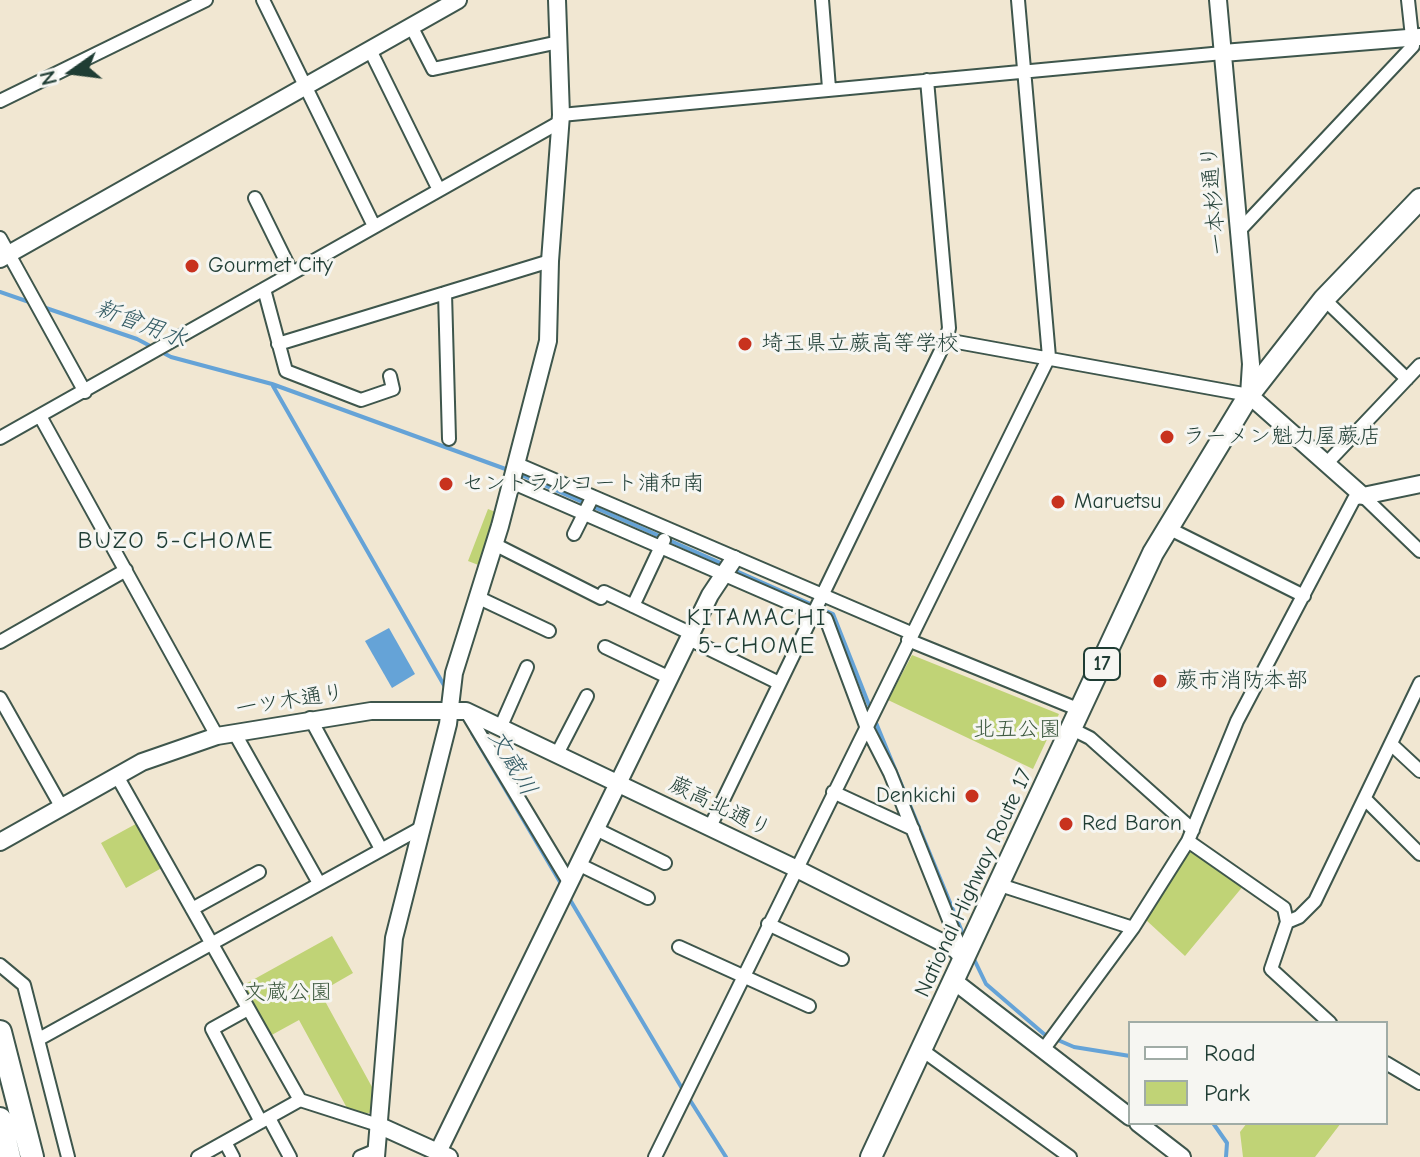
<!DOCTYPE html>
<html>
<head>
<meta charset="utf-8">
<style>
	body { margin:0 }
	#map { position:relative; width:1420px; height:1157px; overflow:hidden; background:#f1e7d2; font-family:"Comic Neue",sans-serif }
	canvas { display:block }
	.legend { position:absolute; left:1128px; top:1021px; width:260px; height:104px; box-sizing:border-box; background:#f6f6f2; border:2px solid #a0aca6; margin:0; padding:10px 14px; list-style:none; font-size:24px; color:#1f3d34 }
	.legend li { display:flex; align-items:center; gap:16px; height:40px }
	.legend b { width:40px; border:2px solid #a0aca6 }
	.north { position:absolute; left:32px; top:32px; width:80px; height:80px; -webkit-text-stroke:6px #f6f6f2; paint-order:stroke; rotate:256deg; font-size:22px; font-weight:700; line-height:32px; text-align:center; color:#1f3d34 }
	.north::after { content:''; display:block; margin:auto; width:28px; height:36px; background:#1f3d34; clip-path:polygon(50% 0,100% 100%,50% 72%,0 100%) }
</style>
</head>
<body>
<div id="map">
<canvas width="1420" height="1157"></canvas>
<ul class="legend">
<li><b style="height:10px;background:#fff"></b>Road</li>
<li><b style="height:22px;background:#c0d376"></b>Park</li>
</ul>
<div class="north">N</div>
</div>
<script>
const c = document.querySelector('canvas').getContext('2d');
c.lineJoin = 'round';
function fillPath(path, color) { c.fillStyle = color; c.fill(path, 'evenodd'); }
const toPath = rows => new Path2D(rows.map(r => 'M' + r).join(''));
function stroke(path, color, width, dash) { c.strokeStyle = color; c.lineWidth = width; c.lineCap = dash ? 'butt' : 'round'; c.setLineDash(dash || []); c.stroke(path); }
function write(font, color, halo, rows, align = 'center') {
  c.font = font + ' "Comic Neue","Klee One",sans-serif'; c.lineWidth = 6; c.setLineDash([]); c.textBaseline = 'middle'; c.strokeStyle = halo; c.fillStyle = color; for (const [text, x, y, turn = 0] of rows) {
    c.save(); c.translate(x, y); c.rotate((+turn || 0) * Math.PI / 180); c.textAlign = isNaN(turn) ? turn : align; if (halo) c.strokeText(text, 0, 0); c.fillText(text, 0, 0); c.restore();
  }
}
fillPath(toPath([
	[488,509,498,513,481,566,468,561],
	[912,655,1059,714,1033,769,888,700],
	[143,820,167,865,126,888,101,843],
	[1187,850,1244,885,1185,956,1146,920],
	[332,936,353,973,320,992,372,1087,371,1112,366,1114,347,1108,299,1020,268,1037,240,987],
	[1247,1123,1341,1123,1315,1157,1243,1157,1240,1132]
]), '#c0d376');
fillPath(toPath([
	[389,628,415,674,392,688,365,641]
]), '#65a3d7');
stroke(toPath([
	[0,292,32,303],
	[40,306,137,339,171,357,272,384,511,471],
	[273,386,445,687],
	[519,474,723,564],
	[734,570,833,614,871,710],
	[874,718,965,939],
	[472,733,563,887],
	[569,898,683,1090],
	[972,955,986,984,1044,1034,1074,1047,1130,1056],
	[688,1097,726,1157],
	[1213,1123,1227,1143,1226,1157]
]), '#65a3d7', 4);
const minor = toPath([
	[263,0,374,226],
	[822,0,829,88],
	[411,26,433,69,559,42],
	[370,50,439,190],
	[0,101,206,0],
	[561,115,1223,53],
	[255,198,292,273],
	[1239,231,1413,46,1408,0],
	[0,238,85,392],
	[264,289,286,371,361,400,393,389,390,376],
	[445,293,449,439],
	[1324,299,1407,379],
	[946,340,1249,395],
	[278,344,550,261],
	[40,416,217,736],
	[0,438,560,122],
	[515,463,911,633],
	[1327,463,1420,365],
	[511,482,826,619,866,726,890,773,963,955],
	[1168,528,1304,596],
	[574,534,592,498],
	[494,544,601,598],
	[604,592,692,634],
	[477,597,549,631],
	[633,606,664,540],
	[689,639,779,683],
	[908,640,1080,710],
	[0,642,126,570],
	[605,647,670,678],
	[0,698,61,806],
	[466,711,569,882],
	[310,718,381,849],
	[501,726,527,667],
	[1072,729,1090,738,1193,830],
	[234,732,319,883],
	[1391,744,1420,771],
	[558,752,587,696],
	[117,776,300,1100],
	[833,792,913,829],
	[1365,799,1420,854],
	[710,827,946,340,949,328,927,80],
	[596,829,665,863],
	[1188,841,1284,908,1287,922,1271,969,1330,1023],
	[578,864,648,898],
	[1000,885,1133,928],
	[192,909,259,872],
	[1287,922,1299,917,1315,901,1420,683],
	[768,924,842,959],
	[679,947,809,1006],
	[0,965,24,985,68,1157],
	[248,1009,212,1029,261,1122],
	[39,1039,419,829],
	[922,1050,1070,1157],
	[1043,1050,1133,928,1188,841,1237,721,1354,499,1363,496,1420,551],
	[1386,1063,1420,1083],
	[269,1118,290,1157],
	[225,1142,233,1157],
	[198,1157,300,1100,378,1125],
	[360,1157,377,1150],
	[655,1157,1049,357,1018,0]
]);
const tertiary = toPath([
	[1218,0,1251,364,1249,395,1363,496,1420,484],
	[1223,53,1420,37],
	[0,259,458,0],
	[0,842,142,762,217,736,371,711,466,711,795,868,955,949,964,958],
	[954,981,1130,1117],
	[1138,1123,1182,1157],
	[378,1125,449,1157],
	[438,1152,710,595,734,559],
	[376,1157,394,938,448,724,454,673,500,526,548,341,550,261,561,115,557,0]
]);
const trunk = toPath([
	[871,1157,1153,553,1249,395,1324,299,1420,199]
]);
const motorway = toPath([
	[0,1032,32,1157],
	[0,1119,9,1157]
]);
stroke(minor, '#3e564c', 16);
stroke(tertiary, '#3e564c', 20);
stroke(trunk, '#3e564c', 24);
stroke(motorway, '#3e564c', 26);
stroke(minor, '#fff', 12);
stroke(tertiary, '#fff', 16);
stroke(trunk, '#fff', 20);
stroke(motorway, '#fff', 22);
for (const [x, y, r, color] of [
	[192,266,8,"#c8321e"],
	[745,344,8,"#c8321e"],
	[1167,437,8,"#c8321e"],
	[446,484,8,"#c8321e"],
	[1058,502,8,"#c8321e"],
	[1160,681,8,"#c8321e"],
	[972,796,8,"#c8321e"],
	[1066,824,8,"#c8321e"]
]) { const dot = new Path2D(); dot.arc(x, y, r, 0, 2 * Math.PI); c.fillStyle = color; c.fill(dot); stroke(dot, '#f6f6f2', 3); }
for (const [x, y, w] of [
	[1102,664,36]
]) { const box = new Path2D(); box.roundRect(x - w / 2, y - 16, w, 32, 6); c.fillStyle = '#f6f6f2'; c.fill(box); stroke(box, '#1f3d34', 2); }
write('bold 20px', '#1f3d34', null, [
	["17",1102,664]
]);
write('22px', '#1f3d34', '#f6f6f2', [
	["一本杉通り",1214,200,-95],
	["一ツ木通り",290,701,-9],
	["蕨高北通り",720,807,26],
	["National Highway Route 17",974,883,-65]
]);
write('22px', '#1f3d34', '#f6f6f2', [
	["Gourmet City",208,266],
	["埼玉県立蕨高等学校",761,344],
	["ラーメン魁力屋蕨店",1183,437],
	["セントラルコート浦和南",462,484],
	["Maruetsu",1074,502],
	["蕨市消防本部",1176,681],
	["Denkichi",956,796,"right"],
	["Red Baron",1082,824]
], 'left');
write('22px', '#3f5b41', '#f6f6f2', [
	["北五公園",1017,730],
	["文蔵公園",288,993]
]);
write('italic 24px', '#345c65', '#f6f6f2', [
	["新曾用水",141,324,21],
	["文蔵川",512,763,60]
]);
c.letterSpacing = '2px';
write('24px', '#1f3d34', '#f6f6f2', [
	["BUZO 5-CHOME",176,541],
	["KITAMACHI",757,618],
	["5-CHOME",757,646]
]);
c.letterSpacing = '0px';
</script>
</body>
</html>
